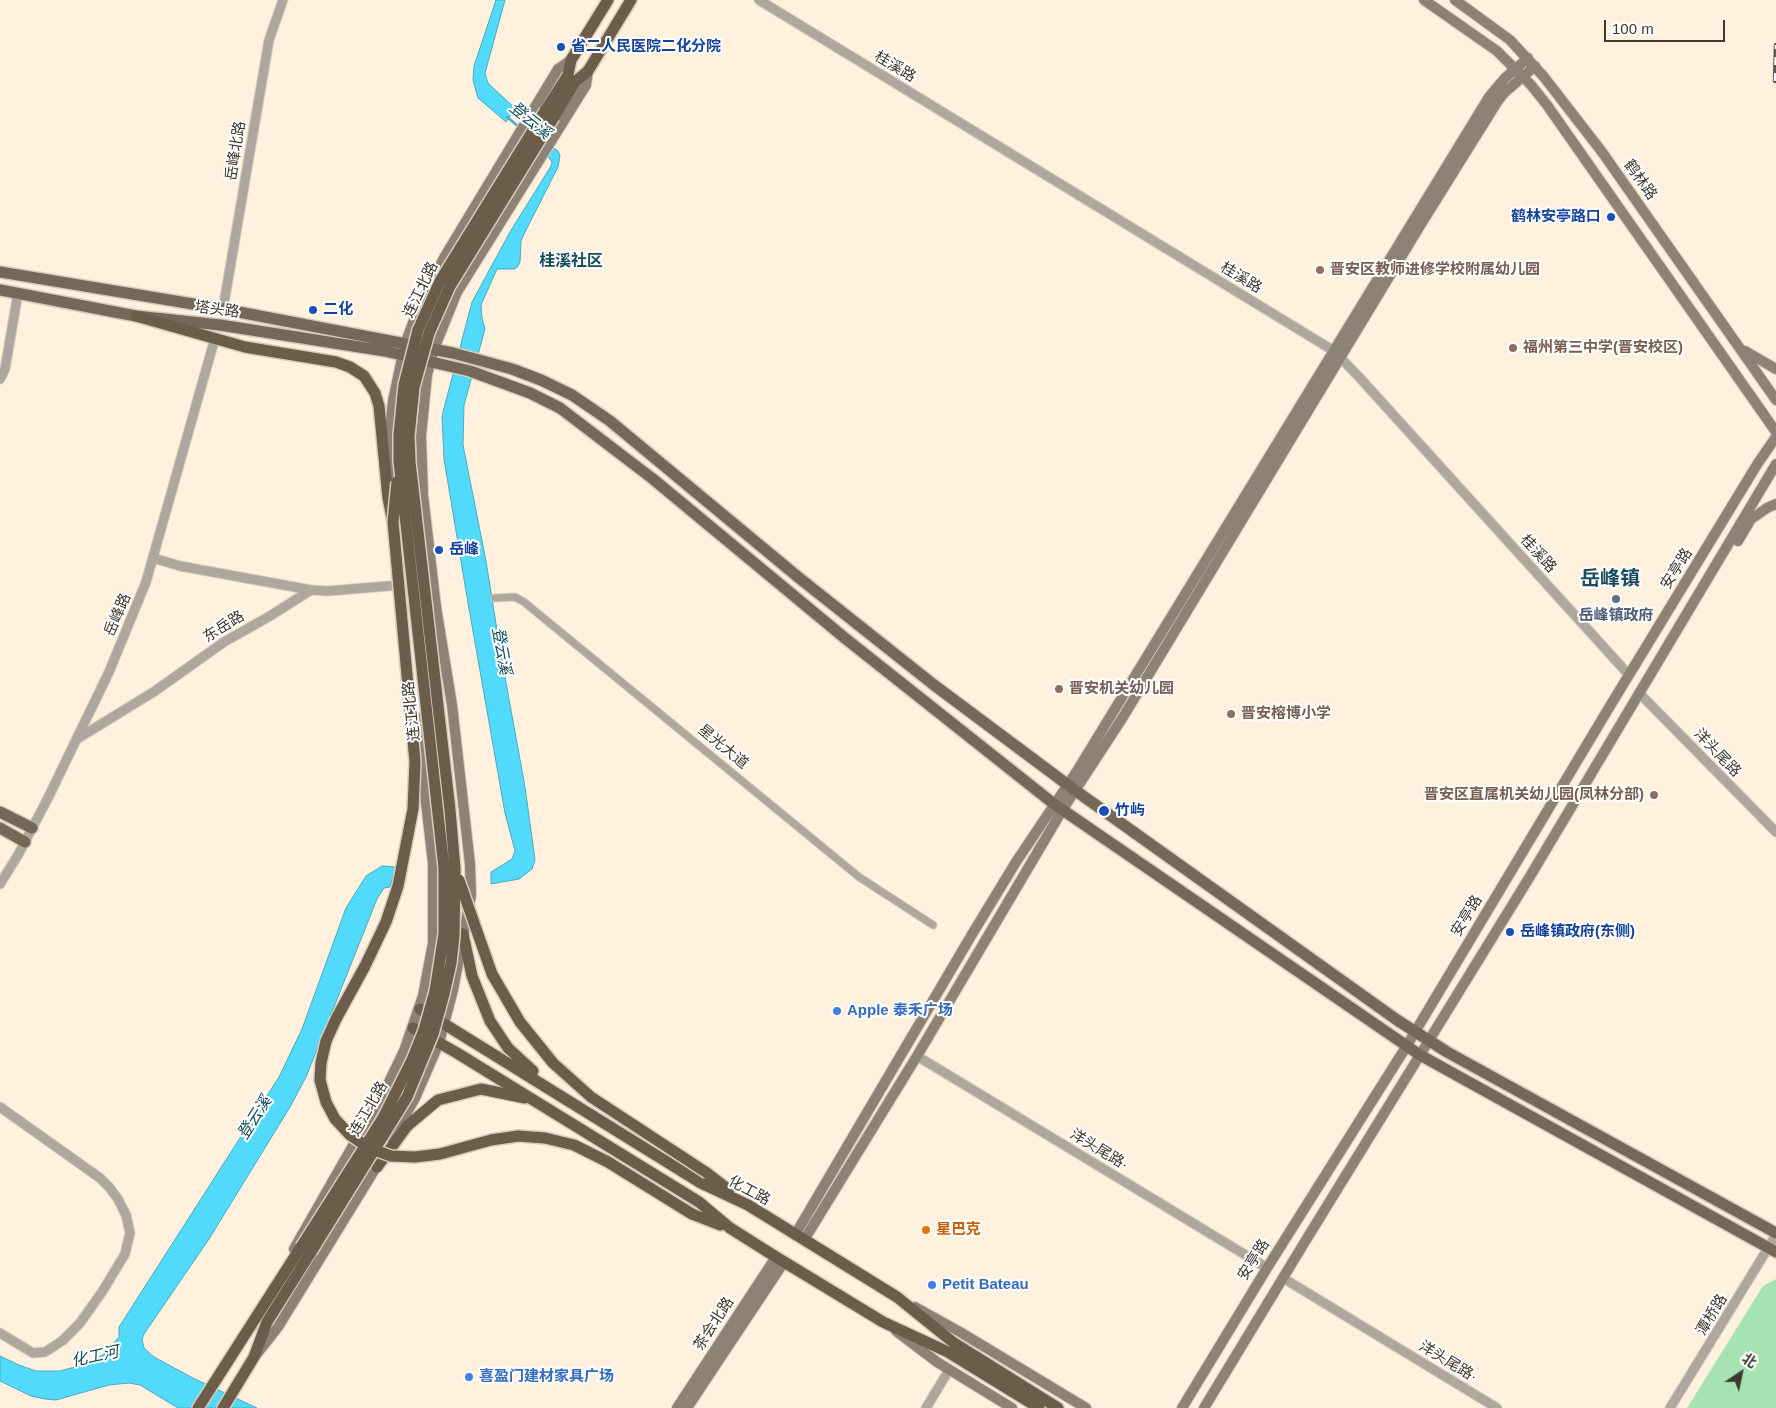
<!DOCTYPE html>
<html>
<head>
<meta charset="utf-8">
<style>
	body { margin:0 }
	#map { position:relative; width:1776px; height:1408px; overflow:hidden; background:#fff1de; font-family:Arial,"Noto Sans SC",sans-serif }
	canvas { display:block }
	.north { position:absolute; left:1716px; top:1348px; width:50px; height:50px; -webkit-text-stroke:4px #fff; paint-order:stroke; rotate:34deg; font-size:14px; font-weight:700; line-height:20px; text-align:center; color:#3e382e }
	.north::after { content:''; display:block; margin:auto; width:18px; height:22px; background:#3e382e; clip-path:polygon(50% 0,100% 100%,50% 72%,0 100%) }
	.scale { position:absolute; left:1604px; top:20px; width:121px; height:22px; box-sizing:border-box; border:2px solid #3e382e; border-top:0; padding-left:6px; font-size:15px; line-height:18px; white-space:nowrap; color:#3e382e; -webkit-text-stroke:4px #fff; paint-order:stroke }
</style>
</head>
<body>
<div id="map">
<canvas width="1776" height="1408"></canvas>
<div class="north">北</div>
<div class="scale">100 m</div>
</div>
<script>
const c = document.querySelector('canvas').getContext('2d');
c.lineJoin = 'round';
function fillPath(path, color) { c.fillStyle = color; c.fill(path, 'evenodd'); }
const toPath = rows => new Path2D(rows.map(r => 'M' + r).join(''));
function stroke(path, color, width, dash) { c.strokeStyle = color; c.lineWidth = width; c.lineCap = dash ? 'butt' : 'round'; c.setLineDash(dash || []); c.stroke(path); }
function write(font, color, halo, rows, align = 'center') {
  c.font = font + ' Arial,"Noto Sans SC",sans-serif'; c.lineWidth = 4; c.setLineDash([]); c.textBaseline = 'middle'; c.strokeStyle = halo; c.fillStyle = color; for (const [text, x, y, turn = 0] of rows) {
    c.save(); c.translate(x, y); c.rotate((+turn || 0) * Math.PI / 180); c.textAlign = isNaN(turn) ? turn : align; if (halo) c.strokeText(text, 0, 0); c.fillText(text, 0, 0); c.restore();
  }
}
fillPath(toPath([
	[1776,1279,1776,1408,1687,1408,1763,1286]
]), '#a6e3b2');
const water = toPath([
	[496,0,505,0,485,73,488,83,492,87,515,108,506,122,478,98,473,80,474,66,496,0],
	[544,141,558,151,560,156,558,167,524,234,521,241,520,262,518,266,515,269,497,269,481,305,482,318,485,329,464,405,463,445,486,561,501,655,525,787,535,860,532,869,519,879,491,884,491,872,512,859,515,851,505,813,467,597,444,459,442,416,472,302,510,232,551,166,552,162,546,154,544,141],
	[382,866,396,867,390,887,384,888,377,899,306,1077,290,1107,209,1239,144,1334,142,1339,144,1348,154,1357,193,1378,257,1408,178,1408,140,1385,129,1383,109,1385,56,1400,45,1399,31,1396,0,1381,0,1356,19,1365,36,1371,60,1371,89,1363,104,1354,119,1337,119,1327,279,1077,302,1029,346,908,366,876,382,866]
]);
fillPath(water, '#52dafd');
stroke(water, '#4ca9bf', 1);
stroke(toPath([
	[507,117,519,127]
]), '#4ca9bf', 2.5);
const minor = toPath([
	[495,598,515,597,524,602,859,877,933,925]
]);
const tertiary = toPath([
	[759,0,1334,351,1359,377,1629,675],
	[223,309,269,40,283,0],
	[0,379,5,369,18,293],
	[153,558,180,566,311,590],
	[1639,693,1776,832],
	[77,739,155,691,224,642,270,616,311,590,328,591,400,585],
	[0,884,18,855,48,798,109,672,146,582,215,338],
	[917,1056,1267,1268],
	[0,1107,100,1178,109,1187,118,1199,126,1215,130,1233,125,1254,102,1292,80,1323,62,1341,45,1352,33,1353,0,1333],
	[1283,1278,1497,1408],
	[926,1408,949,1370],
	[1670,1408,1776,1235]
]);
const secondary = toPath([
	[1424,0,1497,51,1531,85,1547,105,1776,432],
	[1455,0,1510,40,1544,77,1602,152,1776,400],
	[1745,351,1776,369],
	[392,491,390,430,393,401,405,344,419,307,445,256,558,69,571,60],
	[1738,541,1751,519,1767,508,1776,504],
	[392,1139,415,1098,439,1043,453,990,471,895,470,864,452,705,436,607,423,495,421,436,427,375,434,349,457,292,586,85,588,71],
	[795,1235,971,936,1016,862,1077,771,1489,97,1505,78,1528,58],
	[804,1240,917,1056,1063,809,1123,717,1418,229,1497,102,1504,93,1535,66],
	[294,1249,387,1086,404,1051,423,996,433,943,433,863,416,717],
	[915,1307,960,1332,1086,1408],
	[896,1331,937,1362,1012,1408],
	[256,1355,278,1327,380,1161],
	[677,1408,776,1257],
	[687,1408,784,1262],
	[1182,1408,1267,1268,1406,1047,1607,711,1758,463,1776,437],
	[1204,1408,1306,1240,1529,878,1776,464]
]);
const primary = toPath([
	[0,272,223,309,453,353,512,369,541,380,572,395,610,421,798,577,934,685,1076,791,1397,1020,1447,1052,1776,1233],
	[0,290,136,316,220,325,385,351,470,371,530,393,560,408,653,479,846,639,1054,804,1420,1055,1776,1252],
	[0,812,32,828],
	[0,828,25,842]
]);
const trunk = toPath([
	[545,111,568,75,571,60,608,0],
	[554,117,576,81,588,71,631,0],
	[136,316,245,347,336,362,350,367,364,376,375,393,379,406,388,498,392,518],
	[463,934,472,976,490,1021,508,1048,533,1071],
	[420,1009,701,1183,748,1205,897,1297,954,1343,1058,1408],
	[413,1028,457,1053,699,1202,730,1228,776,1257,883,1322,948,1352,1039,1408],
	[377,1167,407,1126,438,1100,481,1089,525,1098],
	[707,1173,729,1190],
	[692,1214,720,1225],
	[198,1408,301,1247],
	[223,1408,254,1357,267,1322,311,1252]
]);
stroke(minor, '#d8ccbb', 9);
stroke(tertiary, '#d8ccbb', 11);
stroke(secondary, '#d8ccbb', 12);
stroke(primary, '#d8ccbb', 14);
stroke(trunk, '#d8ccbb', 14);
stroke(minor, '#afa79d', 7);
stroke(tertiary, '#afa79d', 9);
stroke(secondary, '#8e8274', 10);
stroke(primary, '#766857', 11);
stroke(trunk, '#6c5d4a', 11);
const rail = toPath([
	[1775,81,1776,45]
]);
stroke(rail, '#5e574b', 4.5);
stroke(rail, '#fff', 2.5, [8]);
const trunkBridge = toPath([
	[397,482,393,522,415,762,413,809,398,886,386,922,365,966,336,1019,326,1041,321,1063,320,1080,326,1102,335,1119,350,1135,369,1148,391,1156,415,1157,440,1154,491,1140,518,1136,545,1138,574,1145,608,1162,692,1214],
	[459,880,492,974,520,1022,553,1063,591,1097,707,1173],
	[301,1247,383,1118,412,1060,424,1030,435,991,444,934,444,868,399,461,399,435,404,385,418,330,440,281,545,111],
	[311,1252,407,1097,433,1034,444,994,451,963,454,936,455,869,450,810,410,462,409,436,414,387,429,333,450,286,554,117]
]);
stroke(trunkBridge, '#d8ccbb', 14, []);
stroke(trunkBridge, '#6c5d4a', 11);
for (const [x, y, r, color] of [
	[561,47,5,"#1a4fb4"],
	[1611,217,5,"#1a4fb4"],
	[1320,270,5,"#8d6e63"],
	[313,310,5,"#1a4fb4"],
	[1513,348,5,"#8d6e63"],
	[439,550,5,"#1a4fb4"],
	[1616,599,5,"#5c6f8a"],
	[1059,689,5,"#8d6e63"],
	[1231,714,5,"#8d6e63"],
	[1654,795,5,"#8d6e63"],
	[1104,811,6,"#1a4fb4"],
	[1510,932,5,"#1a4fb4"],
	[837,1011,5,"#3f7fe0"],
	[926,1230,5,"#e8710a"],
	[932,1285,5,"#3f7fe0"],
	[469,1377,5,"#3f7fe0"]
]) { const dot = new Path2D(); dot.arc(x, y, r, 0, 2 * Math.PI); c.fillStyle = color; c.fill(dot); stroke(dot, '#fff', 2); }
write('bold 15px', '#164399', '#fff', [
	["省二人民医院二化分院",571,47],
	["鹤林安亭路口",1601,217,"right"],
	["二化",323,310],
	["岳峰",449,550],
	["竹屿",1115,811],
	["岳峰镇政府(东侧)",1520,932]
], 'left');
write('15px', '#3e382e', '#fff', [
	["桂溪路",895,67,31],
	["岳峰北路",236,151,-81],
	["鹤林路",1640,180,55],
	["桂溪路",1241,278,31],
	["连江北路",421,290,-64],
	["塔头路",217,310,7],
	["桂溪路",1538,554,48],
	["安亭路",1677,569,-58],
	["岳峰路",118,615,-67],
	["东岳路",224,627,-32],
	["连江北路",412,711,-96],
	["星光大道",723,747,40],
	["洋头尾路",1717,753,46],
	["安亭路",1467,916,-59],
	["连江北路",369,1109,-60],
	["洋头尾路·",1099,1150,31],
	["化工路",749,1191,28],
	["安亭路",1254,1260,-58],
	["潭桥路",1712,1315,-59],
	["茶会北路",714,1324,-57],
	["洋头尾路·",1448,1362,31]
]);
write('bold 15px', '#785e54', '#fff', [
	["晋安区教师进修学校附属幼儿园",1330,270],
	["福州第三中学(晋安校区)",1523,348],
	["晋安机关幼儿园",1069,689],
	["晋安榕博小学",1241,714],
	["晋安区直属机关幼儿园(凤林分部)",1644,795,"right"]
], 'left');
write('bold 15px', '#4e5e75', '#fff', [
	["岳峰镇政府",1616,616]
]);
write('bold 15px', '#366cbe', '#fff', [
	["Apple 泰禾广场",847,1011],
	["Petit Bateau",942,1285],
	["喜盈门建材家具广场",479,1377]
], 'left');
write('bold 15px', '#c56008', '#fff', [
	["星巴克",936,1230]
], 'left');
write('italic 16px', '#124d5b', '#fff', [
	["登云溪",530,121,39],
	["登云溪",501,651,80],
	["登云溪",255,1118,-57],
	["化工河",95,1357,-12]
]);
write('bold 16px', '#194d5d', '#fff', [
	["桂溪社区",571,262]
]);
write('bold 20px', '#194d5d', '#fff', [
	["岳峰镇",1610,579]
]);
</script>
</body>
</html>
